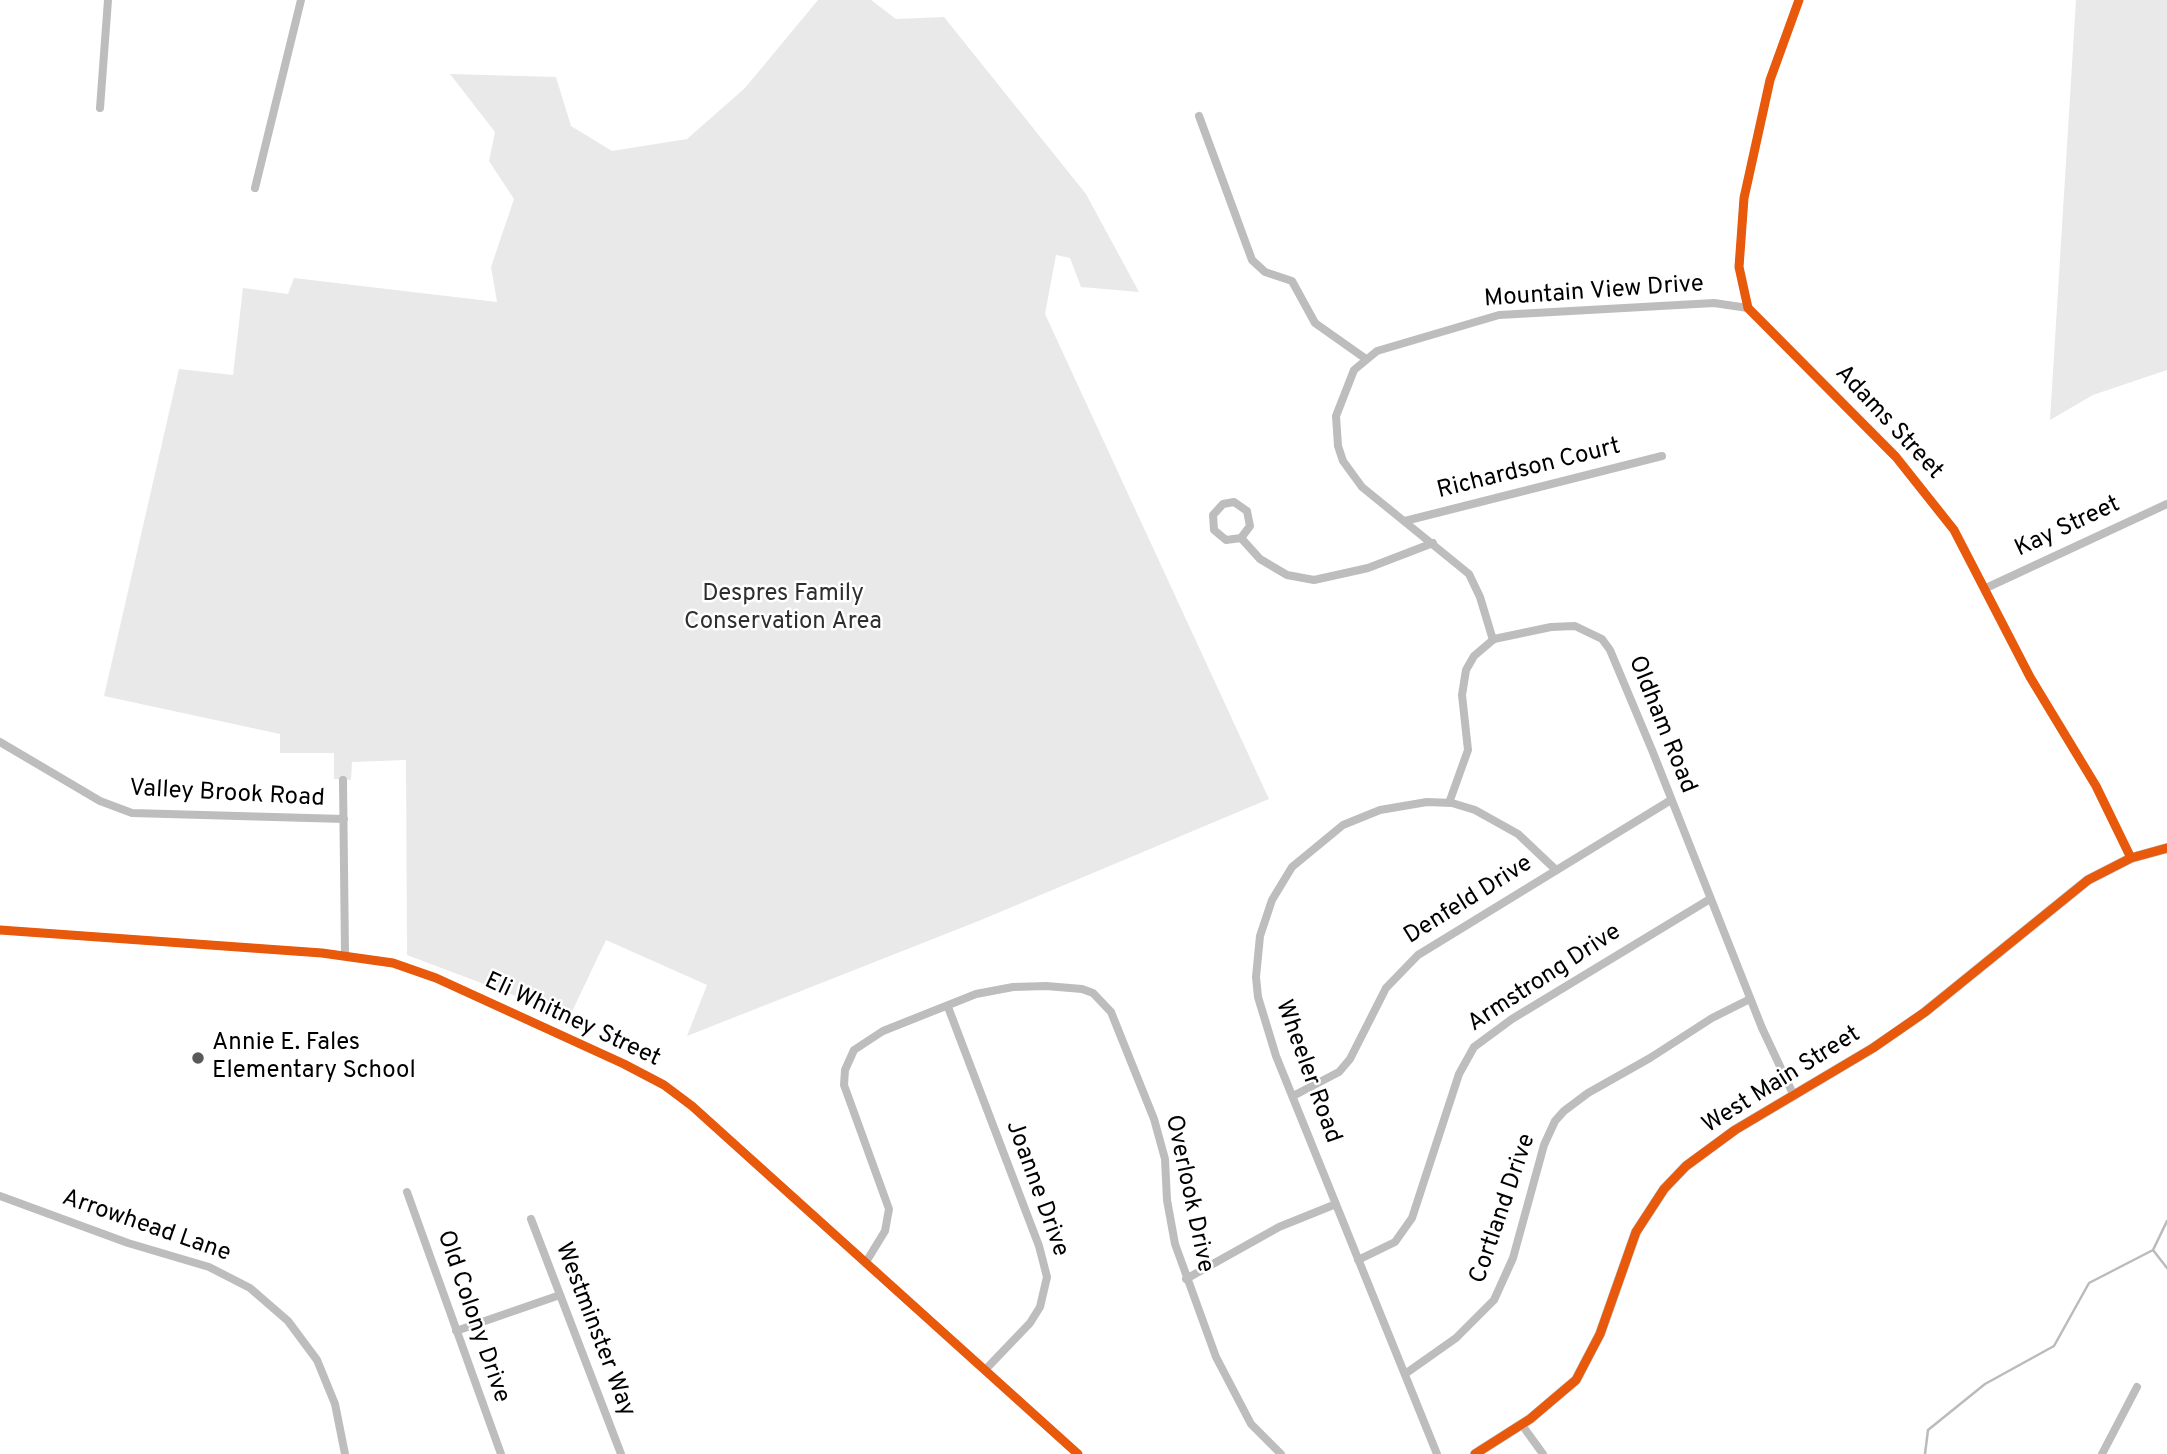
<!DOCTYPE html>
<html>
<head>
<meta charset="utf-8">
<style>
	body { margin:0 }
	canvas { display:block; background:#fff }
</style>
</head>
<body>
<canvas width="2167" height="1454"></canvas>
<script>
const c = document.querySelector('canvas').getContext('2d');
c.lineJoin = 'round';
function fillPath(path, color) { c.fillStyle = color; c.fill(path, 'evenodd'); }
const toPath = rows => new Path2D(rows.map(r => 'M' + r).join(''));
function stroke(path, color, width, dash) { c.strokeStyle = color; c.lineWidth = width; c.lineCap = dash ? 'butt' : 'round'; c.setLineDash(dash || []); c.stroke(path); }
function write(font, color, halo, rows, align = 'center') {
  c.font = font + ' Overpass,sans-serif'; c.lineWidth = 5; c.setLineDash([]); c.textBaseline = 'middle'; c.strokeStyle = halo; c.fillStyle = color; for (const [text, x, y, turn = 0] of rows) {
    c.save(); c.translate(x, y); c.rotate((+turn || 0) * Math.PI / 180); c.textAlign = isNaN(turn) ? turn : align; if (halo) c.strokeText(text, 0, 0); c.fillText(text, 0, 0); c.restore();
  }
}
fillPath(toPath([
	[818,0,871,0,896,19,944,17,1086,194,1139,292,1081,287,1070,258,1056,255,1045,314,1269,799,981,920,687,1036,707,985,606,940,568,1020,513,995,407,955,406,760,352,762,351,780,334,779,334,753,280,753,280,734,104,696,179,369,233,375,243,288,288,294,294,278,497,302,491,267,514,199,489,161,495,132,450,74,556,77,571,126,612,151,687,139,745,88],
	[2076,0,2167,0,2167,370,2093,395,2050,420]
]), '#e9e9e9');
stroke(toPath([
	[2153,1250,2167,1268],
	[1925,1454,1928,1430,1985,1384,2054,1346,2089,1283,2153,1250,2167,1221]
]), '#bbb', 2.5);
stroke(toPath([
	[1799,0,1770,80,1744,198,1739,267,1748,308,1896,457,1954,530,2030,677,2096,786,2131,858],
	[100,108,108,0],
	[1199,116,1252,260,1265,272,1292,281,1315,323,1366,359],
	[255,188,301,0],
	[1405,521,1662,456],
	[1241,538,1226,540,1214,530,1213,515,1223,504,1234,502,1247,511,1250,526,1241,538,1260,559,1287,575,1314,580,1368,568,1433,543],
	[1986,588,2167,504],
	[1493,640,1480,597,1469,574,1362,487,1343,461,1338,446,1336,416,1354,370,1377,351,1499,315,1714,303,1748,308],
	[0,742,100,801,132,813,344,819],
	[343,780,345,955],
	[1449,803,1468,750,1462,695,1466,670,1474,656,1494,639,1551,627,1575,626,1602,639,1610,650,1652,750,1762,1028,1794,1096],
	[0,930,322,953,393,963,436,978,624,1064,664,1085,692,1106,1078,1454],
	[948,1007,1039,1246,1047,1277,1040,1307,1030,1323,985,1370],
	[1293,1096,1339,1072,1350,1059,1386,988,1418,955,1671,800],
	[407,1192,501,1454],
	[0,1196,128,1243,209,1267,250,1288,288,1321,317,1360,335,1404,345,1454],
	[531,1219,621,1454],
	[1358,1260,1395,1242,1412,1218,1459,1074,1474,1047,1512,1019,1710,899],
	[866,1262,885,1231,889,1209,844,1085,845,1070,854,1050,883,1031,976,994,1013,987,1046,986,1082,989,1093,993,1111,1012,1154,1119,1165,1159,1167,1200,1175,1244,1216,1357,1251,1424,1281,1454],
	[1186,1279,1279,1227,1336,1204],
	[456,1331,560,1295],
	[1405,1374,1456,1338,1494,1300,1513,1258,1544,1145,1555,1121,1564,1111,1588,1093,1650,1058,1712,1018,1750,999],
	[1522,1425,1543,1454],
	[1437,1454,1276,1056,1258,997,1256,977,1260,936,1272,900,1292,867,1343,825,1380,810,1427,802,1452,803,1475,810,1518,834,1556,870],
	[2102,1454,2137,1387]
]), '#bdbdbd', 8);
stroke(toPath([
	[1475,1454,1530,1419,1576,1380,1600,1334,1636,1232,1664,1189,1686,1166,1735,1130,1873,1048,1925,1012,2088,880,2131,858,2167,848]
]), '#c0c0c0', 10);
stroke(toPath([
	[1799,0,1770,80,1744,198,1739,267,1748,308,1896,457,1954,530,2030,677,2096,786,2131,858],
	[0,930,322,953,393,963,436,978,624,1064,664,1085,692,1106,1078,1454],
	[1475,1454,1530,1419,1576,1380,1600,1334,1636,1232,1664,1189,1686,1166,1735,1130,1873,1048,1925,1012,2088,880,2131,858,2167,848]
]), '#e8590c', 9);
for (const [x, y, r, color] of [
	[198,1058,7,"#595959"]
]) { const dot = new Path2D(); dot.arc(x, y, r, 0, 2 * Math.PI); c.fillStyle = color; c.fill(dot); stroke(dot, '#fff', 2.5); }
write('24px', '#000', '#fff', [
	["Mountain View Drive",1594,293,-4],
	["Adams Street",1888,423,47],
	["Richardson Court",1529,470,-14],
	["Kay Street",2068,528,-25],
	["Oldham Road",1661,725,68],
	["Valley Brook Road",227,795,3],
	["Denfeld Drive",1469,901,-32],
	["Armstrong Drive",1545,979,-33],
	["Eli Whitney Street",572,1021,25],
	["Wheeler Road",1307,1072,70],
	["West Main Street",1782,1081,-32],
	["Joanne Drive",1036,1189,70],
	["Overlook Drive",1188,1194,78],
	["Cortland Drive",1504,1209,-71],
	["Arrowhead Lane",146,1227,19],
	["Old Colony Drive",472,1317,71],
	["Westminster Way",594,1330,69]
]);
write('24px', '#2e2e2e', '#fff', [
	["Despres Family",783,595],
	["Conservation Area",783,623]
]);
write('24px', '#000', '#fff', [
	["Annie E. Fales",212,1044],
	["Elementary School",212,1072]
], 'left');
</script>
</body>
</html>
